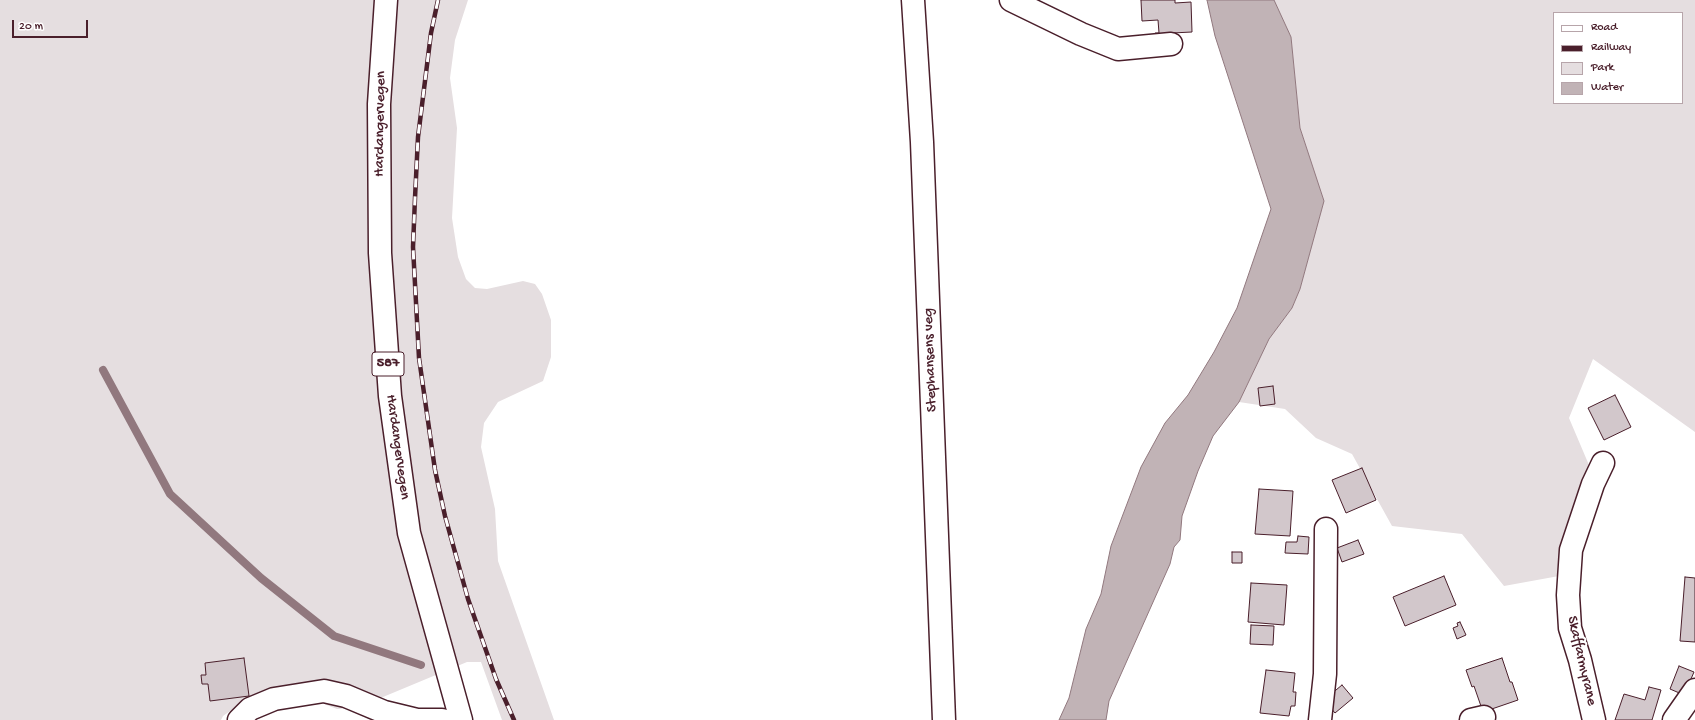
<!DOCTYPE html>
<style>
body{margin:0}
#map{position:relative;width:1695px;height:720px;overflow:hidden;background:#fff;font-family:"Gochi Hand",sans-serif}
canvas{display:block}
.legend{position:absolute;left:1553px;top:12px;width:130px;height:92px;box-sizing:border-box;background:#fff;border:1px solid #b7a5aa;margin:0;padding:5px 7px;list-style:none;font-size:12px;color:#4a1f2b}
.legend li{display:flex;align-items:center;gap:8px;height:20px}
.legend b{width:20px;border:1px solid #b7a5aa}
.scale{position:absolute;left:12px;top:20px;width:76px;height:18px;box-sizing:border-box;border:2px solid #4a1f2b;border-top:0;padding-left:5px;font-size:12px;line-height:14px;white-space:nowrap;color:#4a1f2b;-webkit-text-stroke:3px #fff;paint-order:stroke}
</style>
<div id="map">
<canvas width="1695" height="720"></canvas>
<ul class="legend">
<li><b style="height:5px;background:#fff"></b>Road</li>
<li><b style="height:5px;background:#4a1f2b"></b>Railway</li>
<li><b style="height:11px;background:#e5dee0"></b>Park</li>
<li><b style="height:11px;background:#c1b3b6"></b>Water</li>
</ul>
<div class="scale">20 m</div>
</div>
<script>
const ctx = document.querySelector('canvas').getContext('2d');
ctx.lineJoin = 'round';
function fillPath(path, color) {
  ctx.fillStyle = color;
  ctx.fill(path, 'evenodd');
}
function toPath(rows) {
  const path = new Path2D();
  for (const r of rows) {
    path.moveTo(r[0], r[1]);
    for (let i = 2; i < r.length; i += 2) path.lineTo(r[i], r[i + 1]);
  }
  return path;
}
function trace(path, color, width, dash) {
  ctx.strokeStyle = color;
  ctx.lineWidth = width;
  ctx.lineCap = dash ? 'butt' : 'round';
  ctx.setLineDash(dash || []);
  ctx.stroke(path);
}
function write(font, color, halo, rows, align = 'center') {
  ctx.font = font + ' "Gochi Hand",sans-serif';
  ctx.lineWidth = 4;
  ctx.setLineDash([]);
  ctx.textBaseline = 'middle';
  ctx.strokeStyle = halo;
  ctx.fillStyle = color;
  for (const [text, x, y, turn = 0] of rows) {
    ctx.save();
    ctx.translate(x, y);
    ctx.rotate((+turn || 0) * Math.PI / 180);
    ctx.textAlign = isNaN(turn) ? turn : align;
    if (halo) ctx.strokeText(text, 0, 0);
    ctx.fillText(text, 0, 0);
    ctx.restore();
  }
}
fillPath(toPath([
 [0,0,468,0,455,40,450,78,457,128,452,218,458,257,466,279,475,288,487,289,523,281,535,284,542,294,551,320,551,357,543,381,498,402,484,423,481,447,495,509,498,561,554,720,502,720,481,662,467,662,383,697,349,708,337,709,319,702,267,697,233,709,223,716,221,720,0,720],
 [1274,0,1695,0,1695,432,1593,359,1569,418,1600,491,1570,574,1504,586,1462,534,1392,526,1352,454,1316,438,1285,409,1239,402,1269,339,1292,308,1300,289,1324,201,1300,128,1291,37],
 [1554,13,1682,13,1682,103,1554,103]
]), '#e5dee0');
const water = toPath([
 [1207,0,1274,0,1291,37,1300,128,1324,201,1300,289,1292,308,1269,339,1239,402,1213,436,1198,471,1182,516,1180,540,1174,547,1170,564,1109,701,1106,720,1059,720,1069,698,1086,629,1101,594,1111,546,1141,467,1165,423,1188,395,1214,352,1237,308,1271,209,1215,36,1207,0]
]);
fillPath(water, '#c1b3b6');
trace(water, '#91787e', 1);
trace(toPath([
 [103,370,170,494,261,578,334,636,421,665]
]), '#91787e', 8);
const building = toPath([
 [1141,0,1175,0,1175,3,1191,2,1192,32,1172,33,1172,37,1156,38,1155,33,1159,33,1158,20,1142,21,1141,0],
 [1273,386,1275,404,1260,406,1258,388,1273,386],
 [1615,395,1631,427,1604,440,1588,408,1615,395],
 [1362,468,1376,500,1346,513,1332,480,1362,468],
 [1259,489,1293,491,1290,536,1255,534,1259,489],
 [1298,536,1309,537,1308,554,1285,553,1286,542,1297,542,1298,536],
 [1358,540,1364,554,1342,562,1337,548,1358,540],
 [1232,552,1242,552,1242,563,1232,563,1232,552],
 [1444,576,1456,605,1405,626,1393,597,1444,576],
 [1685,577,1695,578,1695,642,1680,641,1685,577],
 [1251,583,1287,585,1284,625,1248,622,1251,583],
 [1460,622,1466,635,1457,639,1453,628,1458,626,1457,623,1460,622],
 [1251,625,1274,626,1273,645,1250,644,1251,625],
 [244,658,249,696,210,701,208,684,202,684,201,675,206,675,205,663,244,658],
 [1502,658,1510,682,1512,682,1518,700,1483,712,1474,686,1472,687,1466,670,1502,658],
 [1679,666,1694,672,1684,695,1670,689,1679,666],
 [1266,670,1295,673,1293,692,1296,692,1295,706,1291,706,1289,716,1260,713,1266,670],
 [1342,685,1353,698,1335,713,1324,700,1342,685],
 [1649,687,1661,690,1652,720,1615,720,1624,694,1645,700,1649,687]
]);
fillPath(building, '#d2c7cb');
trace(building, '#4a1f2b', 1);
const minor = toPath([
 [913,0,922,142,944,720],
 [1011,0,1081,34,1118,49,1171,44],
 [239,720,250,709,274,699,324,691,346,696,384,712,417,720,442,720],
 [1320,720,1325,674,1326,529],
 [1471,720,1484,717],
 [1594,720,1580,660,1570,628,1568,595,1571,550,1593,484,1603,463],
 [1674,720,1695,690]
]);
const major = toPath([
 [386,0,379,104,380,253,390,396,409,533,461,720]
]);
trace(minor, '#4a1f2b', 25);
trace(major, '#4a1f2b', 25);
trace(minor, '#fff', 22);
trace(major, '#fff', 22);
const rail = toPath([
 [438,0,431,33,418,137,415,198,413,247,419,358,435,470,445,516,468,599,496,679,514,720]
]);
trace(rail, '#4a1f2b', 4.5);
trace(rail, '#fff', 3, [9]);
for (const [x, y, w] of [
 [388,364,32]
]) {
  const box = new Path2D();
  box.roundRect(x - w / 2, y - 12, w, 24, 3);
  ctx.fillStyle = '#fff';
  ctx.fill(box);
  trace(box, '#4a1f2b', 1);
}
write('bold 14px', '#4a1f2b', null, [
 ["587",388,364]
]);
write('15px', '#4a1f2b', '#fff', [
 ["Hardangervegen",381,124,-89],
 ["Stephansens veg",931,360,-92],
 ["Hardangervegen",397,447,82],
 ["Skaffarmyrane",1581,661,77]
]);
</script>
